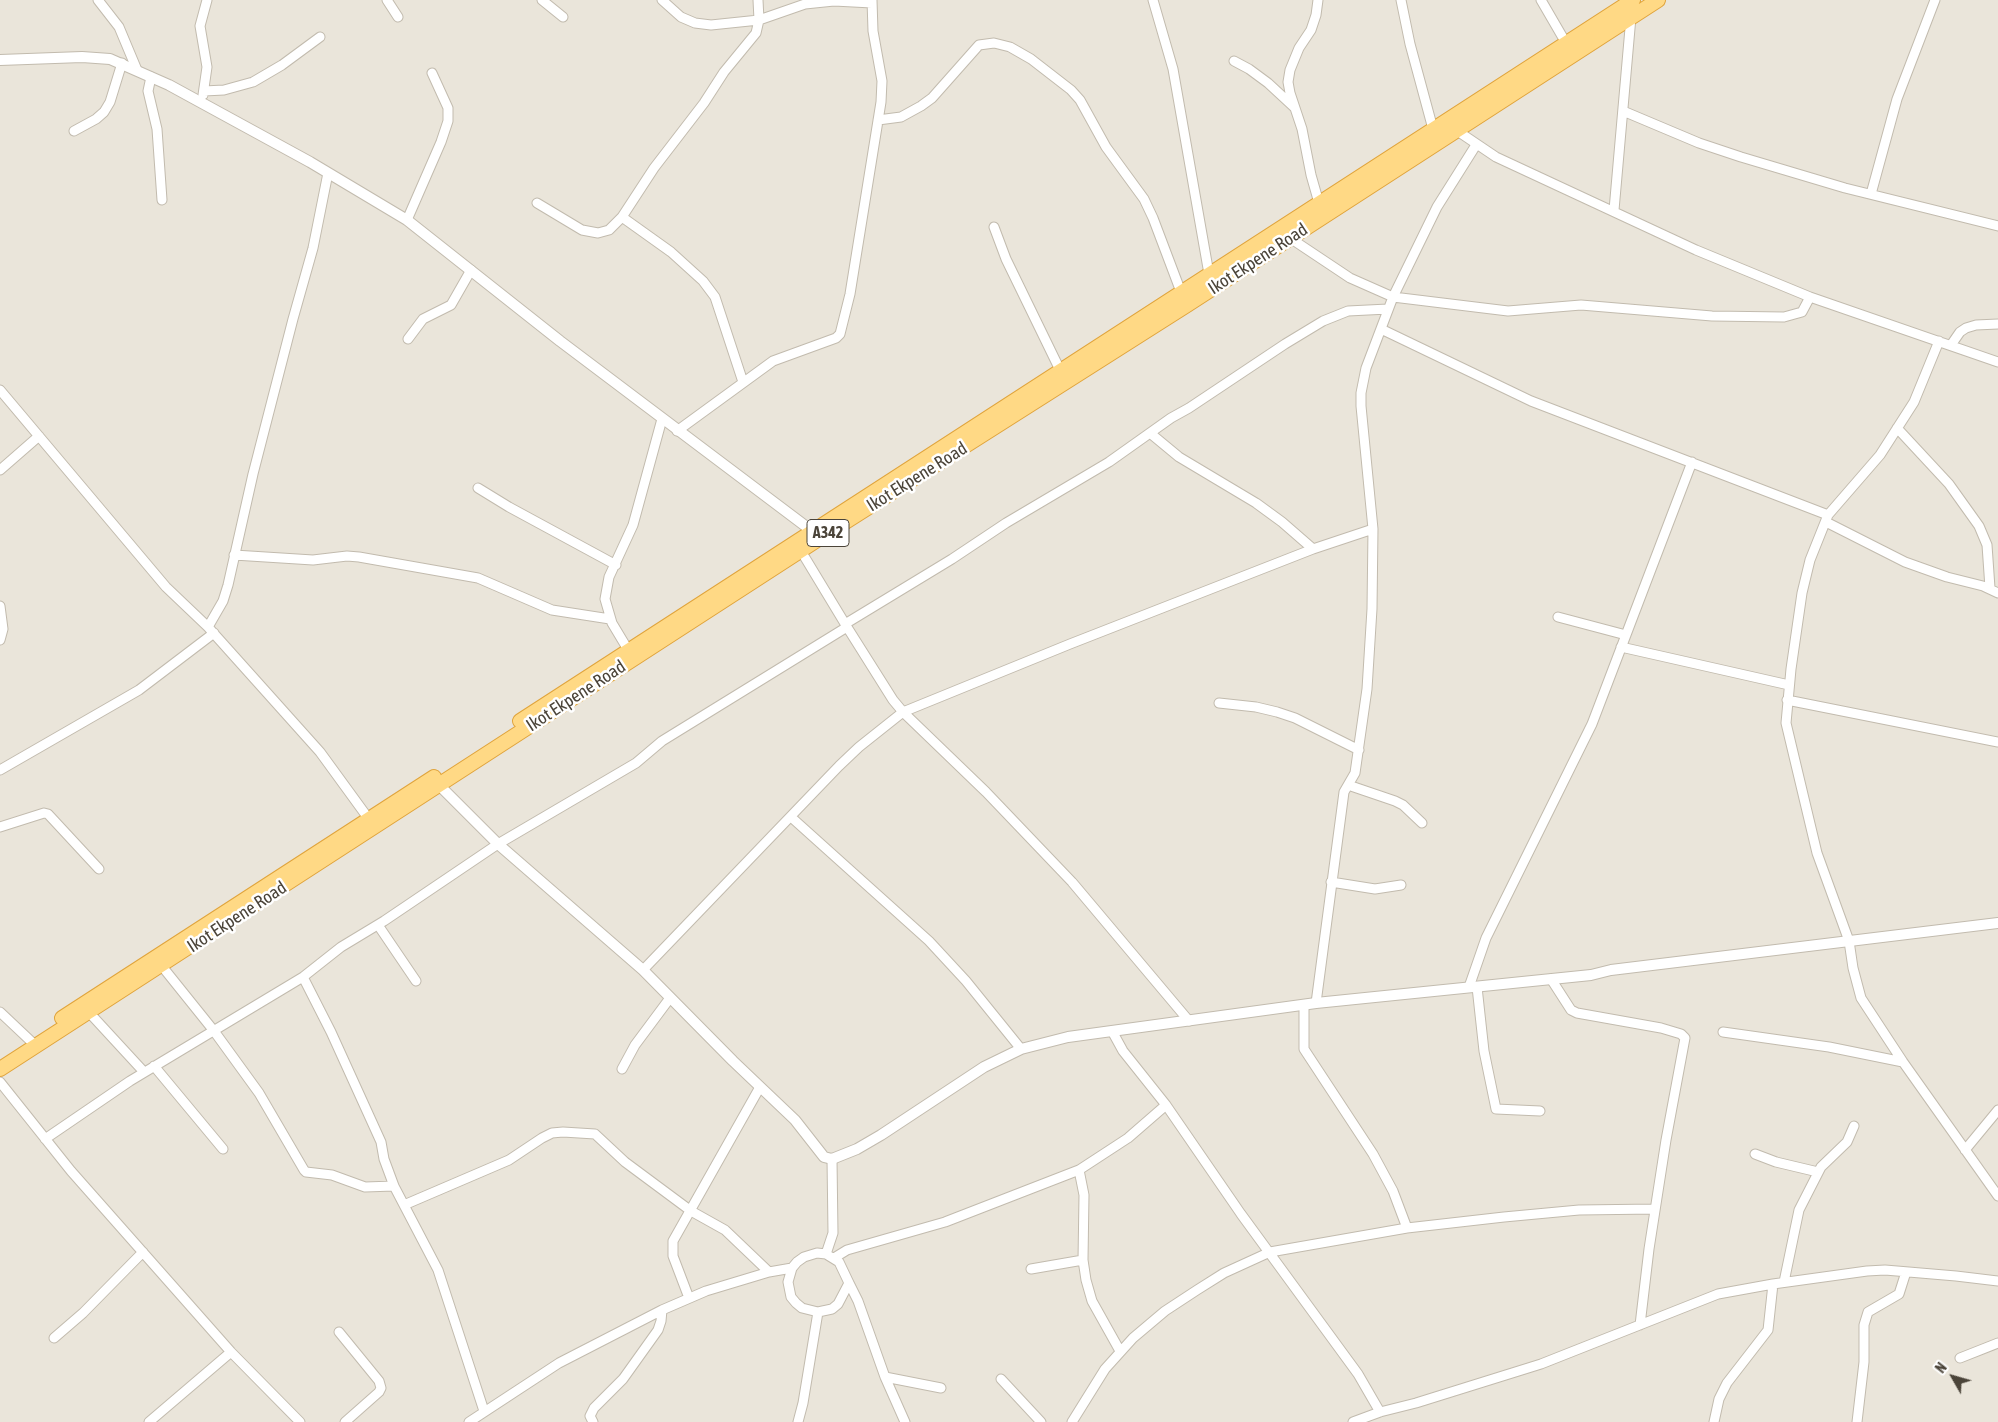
<!DOCTYPE html>
<style>
body{margin:0}
#map{position:relative;width:1998px;height:1422px;overflow:hidden;background:#f6f3ec;font-family:"Asap Condensed",sans-serif}
canvas{display:block}
.north{position:absolute;left:1928px;top:1352px;width:50px;height:50px;-webkit-text-stroke:4px #fff;paint-order:stroke;rotate:308deg;font-size:14px;font-weight:700;line-height:20px;text-align:center;color:#4b4439}
.north::after{content:'';display:block;margin:auto;width:18px;height:22px;background:#4b4439;clip-path:polygon(50% 0,100% 100%,50% 72%,0 100%)}
</style>
<div id="map">
<canvas width="1998" height="1422"></canvas>
<div class="north">N</div>
</div>
<script>
const ctx = document.querySelector('canvas').getContext('2d');
ctx.lineJoin = 'round';
function fillPath(path, color) {
  ctx.fillStyle = color;
  ctx.fill(path, 'evenodd');
}
function toPath(rows) {
  const path = new Path2D();
  for (const r of rows) {
    path.moveTo(r[0], r[1]);
    for (let i = 2; i < r.length; i += 2) path.lineTo(r[i], r[i + 1]);
  }
  return path;
}
function trace(path, color, width, dash) {
  ctx.strokeStyle = color;
  ctx.lineWidth = width;
  ctx.lineCap = dash ? 'butt' : 'round';
  ctx.setLineDash(dash || []);
  ctx.stroke(path);
}
function write(font, color, halo, rows, align = 'center') {
  ctx.font = font + ' "Asap Condensed",sans-serif';
  ctx.lineWidth = 5;
  ctx.setLineDash([]);
  ctx.textBaseline = 'middle';
  ctx.strokeStyle = halo;
  ctx.fillStyle = color;
  for (const [text, x, y, turn = 0] of rows) {
    ctx.save();
    ctx.translate(x, y);
    ctx.rotate((+turn || 0) * Math.PI / 180);
    ctx.textAlign = isNaN(turn) ? turn : align;
    if (halo) ctx.strokeText(text, 0, 0);
    ctx.fillText(text, 0, 0);
    ctx.restore();
  }
}
fillPath(toPath([
 [0,0,1998,0,1998,1422,0,1422]
]), '#eae5da');
const minor = toPath([
 [98,0,119,27,137,70],
 [387,0,398,17],
 [542,0,563,17],
 [662,0,681,17,695,23,711,25,759,20,805,4,834,1,872,3],
 [1153,0,1173,69,1209,274],
 [1318,0,1316,15,1311,30,1299,48,1290,70,1288,82,1290,93,1302,129,1311,175,1319,203],
 [1401,0,1410,44,1433,129],
 [1541,0,1566,43],
 [1234,61,1249,69,1268,83,1295,108],
 [151,77,148,91,157,129,162,200],
 [204,91,224,90,253,82,282,65,320,37],
 [203,95,207,67,200,26,207,0],
 [1623,111,1699,143,1741,157,1845,188,1998,226],
 [878,120,901,117,921,106,932,98,979,45,994,43,1010,47,1031,59,1071,90,1080,100,1106,147,1144,199,1153,218,1181,292],
 [1456,130,1496,157,1696,250,1810,297,1998,362],
 [74,131,96,119,104,112,110,102,122,63],
 [1871,194,1897,99,1935,0],
 [537,203,582,230,598,233,609,230,622,217,654,168,704,103,724,72,756,33,759,20,758,0],
 [1614,210,1631,17],
 [622,217,671,252,703,281,715,297,743,382],
 [407,220,441,142,448,121,448,108,432,73],
 [994,227,1006,259,1060,370],
 [1290,238,1350,278,1393,297,1508,311,1581,305,1712,316,1784,317,1802,312,1810,297],
 [1381,329,1531,401,1828,515],
 [408,339,423,319,451,305,471,270],
 [1939,341,1914,402,1880,455,1828,515,1810,560,1802,593,1791,669,1786,723,1817,853,1849,941,1853,968,1861,998,1903,1062,1998,1196],
 [1951,345,1960,332,1966,328,1976,325,1998,324],
 [0,390,166,587,208,627,320,752,371,822],
 [1897,428,1949,484,1979,526,1987,545,1990,588],
 [677,431,773,361,836,338,840,334,850,294,881,102,882,81,873,31,872,0],
 [1150,433,1179,457,1256,503,1282,522,1313,549],
 [0,470,39,436],
 [478,488,509,507,616,565],
 [1826,522,1905,562,1947,577,1983,586,1998,593],
 [801,551,847,627,893,700,903,712,986,792,1072,882,1189,1021],
 [234,555,313,560,347,556,359,557,478,578,552,610,610,619],
 [0,606,3,629,0,640],
 [1558,617,1626,635],
 [845,624,952,559,1006,523,1109,462,1171,418,1189,408,1285,344,1323,321,1348,311,1388,309],
 [208,627,223,601,228,585,253,474,293,319,313,248,328,173],
 [1621,647,1789,685],
 [630,653,612,623,605,599,609,577,633,525,662,419],
 [1787,700,1998,742],
 [1219,703,1256,707,1277,712,1295,718,1359,750],
 [0,770,139,690,214,633],
 [1348,785,1395,801,1403,805,1422,823],
 [791,817,929,941,966,981,1021,1049],
 [0,827,44,813,48,814,99,869],
 [1331,882,1375,889,1401,885],
 [378,925,416,981],
 [161,965,214,1031,259,1093,304,1170,306,1172,332,1175,365,1187,394,1186],
 [643,970,839,766,859,747,903,712,1070,644,1313,549,1373,529],
 [303,977,331,1032,381,1142,384,1159,394,1186,438,1270,484,1411],
 [1551,979,1571,1010,1577,1013,1661,1028,1681,1034,1685,1038,1666,1140,1649,1249,1640,1325],
 [1469,987,1486,938,1592,724,1692,462],
 [1477,987,1484,1051,1496,1109,1540,1111],
 [1316,1003,1344,792,1355,773,1367,689,1372,609,1373,529,1361,406,1361,393,1366,368,1393,297,1437,207,1476,145],
 [1304,1005,1304,1049,1373,1154,1393,1191,1407,1228],
 [85,1008,144,1072],
 [0,1012,36,1046],
 [1112,1031,1123,1051,1166,1105,1241,1214,1358,1374,1380,1412],
 [1723,1032,1829,1047,1903,1062],
 [154,1066,223,1149],
 [622,1069,635,1045,670,998],
 [0,1082,71,1171,231,1352,300,1422],
 [45,1139,130,1081,303,977,341,947,384,921,498,844,636,763,662,741,847,627],
 [1965,1150,1998,1110],
 [1755,1154,1776,1162,1818,1172],
 [1079,1170,1084,1195,1083,1260,1086,1280,1092,1301,1120,1351],
 [404,1205,509,1160,542,1138,552,1133,563,1132,595,1134,625,1162,691,1211,725,1230,769,1272],
 [817,1253,826,1254,839,1262,849,1283,838,1304,832,1309,818,1312,802,1308,796,1303,791,1297,788,1282,792,1268,797,1262,804,1257,817,1253],
 [826,1254,833,1233,832,1159],
 [834,1258,847,1250,945,1222,1079,1170,1128,1138,1166,1105],
 [1031,1269,1083,1260],
 [1784,1282,1799,1210,1821,1167,1847,1142,1854,1126],
 [849,1283,858,1301,885,1377,905,1422],
 [689,1298,673,1256,673,1241,760,1087],
 [339,1332,379,1381,381,1388,379,1392,345,1422],
 [54,1338,83,1313,143,1252],
 [1960,1358,1998,1343],
 [885,1377,941,1388],
 [1001,1379,1041,1422],
 [149,1422,231,1352],
 [469,1422,559,1363,662,1310,706,1291,769,1272,792,1268],
 [593,1422,590,1416,594,1408,623,1379,658,1330,661,1321,662,1310],
 [798,1422,803,1403,818,1312],
 [1072,1422,1105,1369,1133,1338,1165,1311,1197,1290,1224,1273,1270,1252,1407,1228,1504,1217,1579,1210,1655,1209],
 [1353,1422,1380,1412,1416,1403,1541,1364,1718,1294,1773,1284,1867,1271,1885,1270,1956,1276,1998,1281],
 [1714,1422,1719,1399,1727,1383,1768,1330,1773,1284],
 [1857,1422,1864,1362,1864,1325,1868,1312,1899,1294,1906,1272]
]);
const tertiary = toPath([
 [0,60,82,57,110,59,169,85,310,162,407,220,560,341,812,531],
 [439,785,498,844,643,970,733,1061,795,1120,824,1157,832,1159,857,1149,881,1135,984,1067,1021,1049,1068,1037,1316,1003,1591,975,1611,970,1998,923]
]);
const trunk = toPath([
 [520,721,1633,0],
 [62,1018,434,777],
 [0,1069,820,538,1187,305,1658,0]
]);
trace(minor, '#c2bbae', 11);
trace(tertiary, '#c2bbae', 12);
trace(trunk, '#e0a43c', 16);
trace(minor, '#fff', 9);
trace(tertiary, '#fff', 10);
trace(trunk, '#ffd985', 14);
for (const [x, y, w] of [
 [828,533,42]
]) {
  const box = new Path2D();
  box.roundRect(x - w / 2, y - 13.5, w, 27, 4);
  ctx.fillStyle = '#fff';
  ctx.fill(box);
  trace(box, '#4b4439', 1);
}
write('bold 16px', '#4b4439', null, [
 ["A342",828,533]
]);
write('18px', '#4b4439', '#fff', [
 ["Ikot Ekpene Road",1258,259,-33],
 ["Ikot Ekpene Road",917,477,-32],
 ["Ikot Ekpene Road",576,696,-33],
 ["Ikot Ekpene Road",237,917,-33]
]);
</script>
